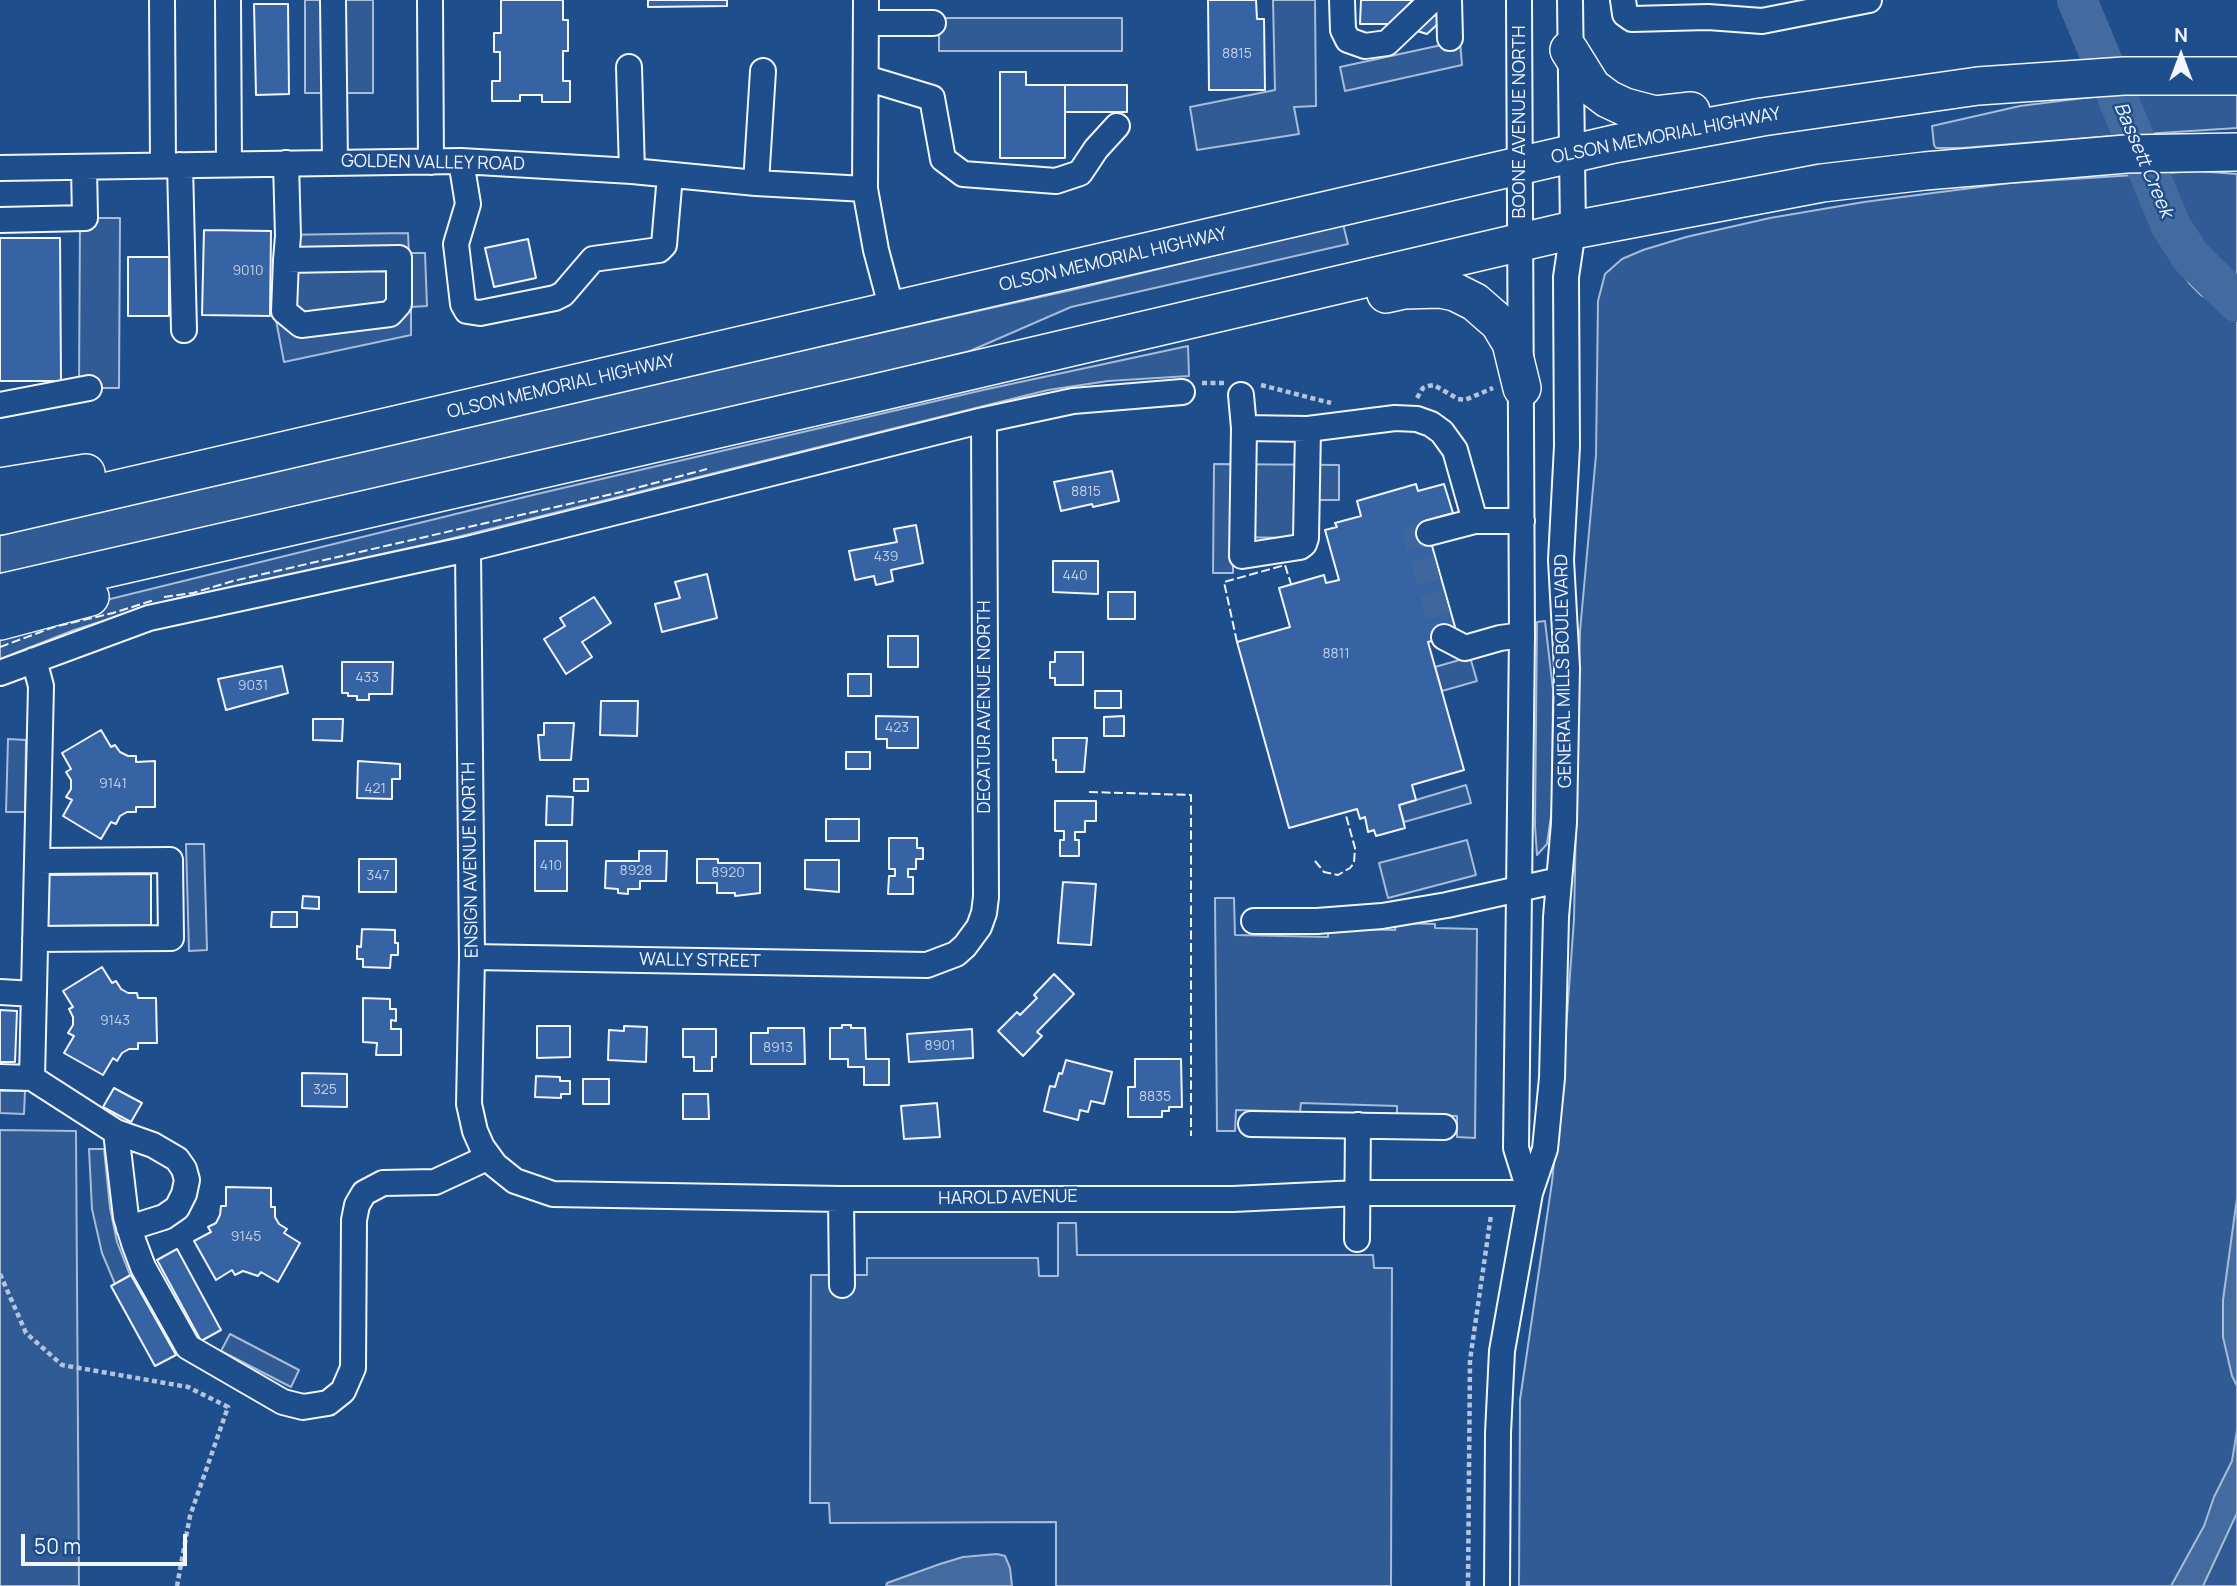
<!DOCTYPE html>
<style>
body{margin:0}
#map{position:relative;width:2237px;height:1586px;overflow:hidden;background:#1f4e8c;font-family:Manrope,sans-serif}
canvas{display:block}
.north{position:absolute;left:2146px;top:21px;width:70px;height:70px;-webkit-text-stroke:5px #1f4e8c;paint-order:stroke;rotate:0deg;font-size:19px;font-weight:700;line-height:28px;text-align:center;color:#f2f6ff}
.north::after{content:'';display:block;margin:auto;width:24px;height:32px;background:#f2f6ff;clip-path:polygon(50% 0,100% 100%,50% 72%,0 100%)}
.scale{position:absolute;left:21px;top:1534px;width:166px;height:32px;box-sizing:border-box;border:4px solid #f2f6ff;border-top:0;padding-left:9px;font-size:21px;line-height:24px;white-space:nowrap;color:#f2f6ff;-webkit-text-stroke:5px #1f4e8c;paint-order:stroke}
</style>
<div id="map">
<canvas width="2237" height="1586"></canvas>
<div class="north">N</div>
<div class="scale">50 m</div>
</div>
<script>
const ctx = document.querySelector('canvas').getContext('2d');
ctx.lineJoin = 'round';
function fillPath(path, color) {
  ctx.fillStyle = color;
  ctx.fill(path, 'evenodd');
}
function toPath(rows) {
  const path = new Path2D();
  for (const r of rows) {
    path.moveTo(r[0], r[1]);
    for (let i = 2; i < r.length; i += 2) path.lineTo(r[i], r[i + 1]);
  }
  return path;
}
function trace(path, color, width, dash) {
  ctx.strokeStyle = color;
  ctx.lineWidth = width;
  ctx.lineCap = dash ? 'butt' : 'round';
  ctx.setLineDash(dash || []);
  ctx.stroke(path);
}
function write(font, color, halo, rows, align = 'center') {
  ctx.font = font + ' Manrope,sans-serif';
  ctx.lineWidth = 5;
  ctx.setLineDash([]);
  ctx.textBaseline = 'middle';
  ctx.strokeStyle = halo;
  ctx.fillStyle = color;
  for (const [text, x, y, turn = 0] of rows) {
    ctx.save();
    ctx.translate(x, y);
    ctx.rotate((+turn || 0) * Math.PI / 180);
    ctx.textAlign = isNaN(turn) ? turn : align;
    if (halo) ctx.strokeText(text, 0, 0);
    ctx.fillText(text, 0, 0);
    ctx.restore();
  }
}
const built = toPath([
 [305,0,373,0,373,93,305,93,305,0],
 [1273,0,1315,0,1316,106,1294,107,1299,134,1197,150,1190,107,1275,90,1273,0],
 [939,18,1122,18,1122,51,939,51,939,18],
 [1460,41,1462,65,1345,91,1340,67,1460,41],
 [2237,92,2237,128,2144,134,2128,95,2237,92],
 [2108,95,2125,135,1962,148,1936,148,1934,145,1932,126,2020,106,2108,95],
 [2197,171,2237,174,2237,1586,1519,1586,1520,1400,1552,1182,1562,1085,1574,919,1580,631,1596,455,1598,301,1605,274,1622,259,1643,250,1686,237,1770,218,1864,202,2010,183,2197,171],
 [80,218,120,218,119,388,79,388,80,218],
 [1343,224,1348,244,1071,307,970,351,759,403,0,575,0,534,566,403,1076,289,1343,224],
 [408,233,409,253,425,253,427,306,411,307,411,335,284,362,276,320,277,235,408,233],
 [1188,346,1189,376,1108,381,1048,390,441,541,171,600,74,630,0,659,0,629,98,602,537,494,983,390,1188,346],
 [1214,464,1339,465,1339,500,1294,500,1294,538,1233,537,1233,573,1213,573,1214,464],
 [1545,621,1553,690,1552,809,1547,844,1537,855,1535,826,1537,622,1545,621],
 [1470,657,1477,681,1442,691,1435,667,1470,657],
 [8,739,26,740,25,812,6,812,8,739],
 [1466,785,1471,803,1404,822,1399,805,1466,785],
 [1467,840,1476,875,1388,898,1379,863,1467,840],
 [186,844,204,844,207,950,189,951,186,844],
 [1215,898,1234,898,1235,935,1328,937,1328,928,1395,930,1396,923,1435,924,1435,928,1477,929,1475,1138,1457,1137,1457,1116,1397,1114,1397,1106,1301,1103,1300,1112,1236,1110,1235,1131,1217,1131,1215,898],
 [0,1091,25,1091,24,1114,0,1113,0,1091],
 [0,1130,76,1131,79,1586,0,1586,0,1130],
 [89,1149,104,1149,110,1208,117,1242,130,1275,115,1284,102,1253,92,1209,89,1149],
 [1058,1223,1076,1223,1077,1255,1373,1255,1374,1268,1392,1268,1391,1586,1056,1586,1056,1522,830,1523,829,1503,810,1503,811,1275,867,1275,867,1258,1038,1258,1039,1276,1058,1276,1058,1223],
 [230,1334,299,1370,291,1387,221,1351,230,1334]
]);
fillPath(built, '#305b95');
trace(built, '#a8bbd7', 2);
const water = toPath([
 [2108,95,2128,95,2144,134,2125,135,2108,95],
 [2162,174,2170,181,2179,211,2213,256,2237,278,2237,319,2215,302,2201,295,2189,283,2167,245,2159,237,2138,182,2142,175,2162,174],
 [2237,1198,2237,1386,2232,1376,2223,1337,2223,1300,2237,1198],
 [2237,1430,2237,1513,2203,1586,2171,1586,2204,1526,2214,1497,2232,1461,2237,1430],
 [997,1554,1005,1556,1010,1568,1012,1586,886,1586,887,1583,940,1564,963,1557,997,1554]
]);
fillPath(water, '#446ba0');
trace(water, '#a8bbd7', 2);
trace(toPath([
 [2077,0,2171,226,2191,257,2237,302]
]), '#446ba0', 40);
const building = toPath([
 [501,0,563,0,563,20,568,20,568,51,563,51,563,81,570,81,570,102,542,102,542,95,520,95,520,101,492,101,492,81,500,81,500,52,494,52,494,33,501,33,501,0],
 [648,0,727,0,727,6,648,7,648,0],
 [1208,0,1256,0,1257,19,1264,19,1265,90,1209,90,1208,0],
 [1361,0,1413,0,1390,24,1360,24,1361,0],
 [1413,0,1422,0,1441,21,1427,34,1391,23,1413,0],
 [254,4,288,4,289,94,256,95,254,4],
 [1000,72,1026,72,1026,85,1065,85,1065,158,1000,158,1000,72],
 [1065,85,1127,85,1127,112,1065,112,1065,85],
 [204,230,271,231,270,316,202,315,204,230],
 [0,238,60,238,61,381,0,381,0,238],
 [528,239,536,278,494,287,485,248,528,239],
 [128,257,169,257,169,316,128,316,128,257],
 [1112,471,1119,501,1093,507,1092,504,1061,511,1054,482,1112,471],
 [1416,484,1418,491,1444,484,1453,513,1425,521,1457,634,1428,642,1464,770,1412,785,1416,800,1399,805,1405,828,1376,836,1374,830,1368,832,1365,817,1360,819,1357,809,1289,828,1237,642,1290,627,1279,588,1324,575,1326,583,1339,580,1325,530,1337,527,1335,523,1361,516,1357,501,1416,484],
 [916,525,923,563,891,570,893,581,876,585,874,576,855,580,849,551,897,542,894,529,916,525],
 [1053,561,1098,561,1098,594,1053,592,1053,561],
 [707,574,717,618,662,632,655,604,680,598,675,582,707,574],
 [1108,592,1135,592,1135,619,1108,619,1108,592],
 [594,597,611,623,582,642,592,657,566,674,544,639,565,626,560,618,594,597],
 [888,636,918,636,918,667,888,667,888,636],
 [1055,652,1083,652,1083,685,1055,685,1055,678,1050,678,1050,662,1055,662,1055,652],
 [342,662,393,662,392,694,369,694,369,700,357,700,357,696,348,696,348,693,342,693,342,662],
 [282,666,288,693,226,710,218,679,282,666],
 [848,674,871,674,871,696,848,696,848,674],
 [1095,691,1121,691,1121,708,1095,708,1095,691],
 [601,701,638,701,637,736,600,735,601,701],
 [876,716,918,717,918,748,887,748,887,739,876,739,876,716],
 [1124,716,1124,736,1104,736,1104,717,1124,716],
 [313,719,343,719,342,741,313,740,313,719],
 [544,723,574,723,571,760,540,760,538,735,544,735,544,723],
 [101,730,111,747,115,745,120,752,128,756,136,756,136,762,155,761,155,807,136,807,136,812,127,812,120,816,116,824,111,822,101,839,63,816,72,800,66,797,71,789,71,780,66,772,71,769,62,753,101,730],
 [1053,738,1087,738,1084,772,1056,772,1056,760,1053,760,1053,738],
 [846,752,870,752,870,769,846,769,846,752],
 [358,761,400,764,400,779,392,779,392,799,357,798,358,761],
 [574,779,588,779,588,791,574,791,574,779],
 [547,796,573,797,572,825,546,825,547,796],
 [1055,801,1096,801,1096,821,1085,821,1085,832,1075,832,1075,840,1079,840,1079,856,1060,856,1060,840,1064,840,1064,831,1055,831,1055,801],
 [826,819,859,819,859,841,826,841,826,819],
 [889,838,917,838,917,848,923,848,923,859,916,859,916,869,908,869,908,877,913,877,913,894,888,894,889,876,895,876,895,869,889,869,889,838],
 [535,841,567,841,567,891,535,891,535,841],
 [639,851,667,851,666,881,640,881,640,889,628,889,628,894,618,893,618,889,605,888,606,861,639,861,639,851],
 [359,859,396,859,396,892,359,892,359,859],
 [697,859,718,859,718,863,760,863,760,893,735,896,735,893,717,893,717,883,697,883,697,859],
 [805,860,839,860,839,892,805,889,805,860],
 [151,874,151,925,48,926,48,875,151,874],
 [1063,882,1096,884,1091,945,1058,943,1063,882],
 [303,896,319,897,319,909,302,908,303,896],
 [272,912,297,912,297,927,271,927,272,912],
 [362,929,395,930,395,943,398,943,398,955,391,955,390,968,363,967,363,959,357,959,357,946,361,947,362,929],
 [102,967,112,983,116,981,121,989,128,993,137,993,138,998,156,998,157,1043,138,1043,138,1049,129,1049,122,1053,117,1061,113,1058,103,1075,64,1053,74,1036,68,1033,73,1025,73,1017,69,1009,73,1007,63,991,102,967],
 [1054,974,1074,994,1037,1032,1042,1036,1023,1056,998,1031,1017,1012,1020,1015,1037,998,1034,995,1054,974],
 [363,998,390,999,390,1009,396,1009,396,1021,391,1020,391,1029,401,1029,401,1055,376,1055,377,1043,363,1042,363,998],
 [0,1010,17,1011,15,1062,0,1062,0,1010],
 [842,1025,851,1025,851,1028,865,1028,866,1059,889,1059,889,1085,864,1085,864,1067,848,1067,848,1059,830,1059,830,1028,842,1028,842,1025],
 [537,1026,570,1026,570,1057,537,1058,537,1026],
 [624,1026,647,1027,646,1062,608,1060,609,1030,624,1031,624,1026],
 [768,1028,804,1028,805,1064,751,1064,751,1033,768,1033,768,1028],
 [683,1029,716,1029,716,1057,712,1057,712,1071,694,1071,694,1057,683,1057,683,1029],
 [972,1029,973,1058,909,1062,907,1034,972,1029],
 [1135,1059,1181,1059,1182,1107,1169,1107,1169,1111,1162,1111,1162,1117,1128,1117,1128,1087,1135,1087,1135,1059],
 [1066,1060,1112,1072,1104,1104,1091,1101,1088,1112,1080,1110,1078,1120,1044,1111,1050,1086,1055,1087,1059,1073,1062,1074,1066,1060],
 [302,1073,347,1074,347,1107,302,1106,302,1073],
 [536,1076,560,1077,560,1081,570,1081,570,1094,561,1094,561,1098,535,1097,536,1076],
 [583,1079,609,1079,609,1104,583,1104,583,1079],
 [114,1088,142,1103,131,1122,103,1107,114,1088],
 [683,1094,708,1094,709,1119,683,1119,683,1094],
 [937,1103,940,1137,904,1139,901,1106,937,1103],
 [226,1187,271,1188,271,1207,275,1207,275,1217,279,1224,287,1229,284,1233,300,1243,278,1282,261,1272,258,1276,243,1271,235,1275,232,1270,216,1280,194,1241,211,1232,208,1227,216,1223,220,1215,221,1206,226,1206,226,1187],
 [177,1249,221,1330,201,1341,157,1260,177,1249],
 [131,1275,176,1355,155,1366,111,1286,131,1275]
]);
fillPath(building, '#3563a3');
trace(building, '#f2f6ff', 2);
trace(toPath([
 [1429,533,1416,537,1444,637]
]), '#3f679d', 24, [24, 12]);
const minor = toPath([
 [162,0,163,165],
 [228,0,229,164],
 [333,0,335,162],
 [430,0,431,162],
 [866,0,865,189,876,250,892,310],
 [1342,0,1343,30,1348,40,1365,46,1387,43,1432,0],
 [1449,0,1450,38],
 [1519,0,1522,635,1516,1148,1530,1193],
 [1623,0,1625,14,1632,19,1708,17,1762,21,1869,0],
 [866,23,933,23],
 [629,67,632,171],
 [866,78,932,98,943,159,963,174,1056,181,1080,173,1096,149,1117,126],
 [461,161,468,204,456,244,463,304,467,311,480,313,555,298,563,294,593,259,659,250,664,245,670,175],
 [180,165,184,330],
 [0,168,461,161,632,171,756,183,865,189],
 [756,183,763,71],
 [0,220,85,218,84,167],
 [286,260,284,311,301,325,390,314,399,304,399,258,286,260,288,236,286,163],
 [1241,395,1244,428],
 [0,405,89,388],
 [1308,429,1306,538,1304,544,1300,547,1242,556,1244,428,1308,429,1395,418,1417,419,1431,424,1442,432,1455,450,1475,521],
 [1429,533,1475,521,1522,521],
 [468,549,472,957,469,1104,475,1131,482,1147,495,1165,515,1181,553,1194,841,1199,1233,1199,1358,1193,1530,1193],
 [1444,637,1465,648,1500,638,1522,635],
 [34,660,41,686,32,1078,116,1132,126,1217,134,1243,143,1267,188,1347,283,1402,303,1407,328,1403,343,1391,353,1368,354,1220,357,1205,364,1193,383,1183,435,1182,489,1157],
 [0,673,149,618,468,549,984,420,1073,401,1182,392],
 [1254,921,1317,921,1382,916,1447,905,1559,880],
 [35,939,171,938,170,860,37,861],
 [472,957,927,965,956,954,965,946,979,927,984,913,986,897,984,420],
 [0,992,34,994],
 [0,1077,32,1078],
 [1251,1124,1444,1127],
 [116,1132,153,1145,177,1159,184,1169,187,1180,184,1194,177,1208,164,1217,129,1228],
 [841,1199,842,1285],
 [1357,1239,1358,1125],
 [1497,1586,1498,1433,1502,1351,1530,1193,1545,1149,1552,1078,1556,917,1564,823,1567,668,1561,560,1567,446,1566,277,1573,230,1570,0]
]);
const highway = toPath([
 [1569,50,1592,87,1608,99,1625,107,1655,115,1691,111],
 [1386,294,1404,290,1440,289,1455,292,1475,302,1499,323,1511,343,1522,388],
 [0,487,86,473],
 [0,516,1614,144,1762,117,1978,86,2124,76,2237,76],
 [0,593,871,394,1573,230,1822,183,1925,171,2126,154,2237,152],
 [0,621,90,597]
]);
trace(minor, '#f2f6ff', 28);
trace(highway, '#f2f6ff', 40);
trace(toPath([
 [1202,383,1225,383],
 [1261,385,1331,403],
 [1417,398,1423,388,1428,386,1434,385,1458,399,1465,400,1493,388],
 [0,1274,26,1333,62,1365,188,1387,228,1407,190,1516,177,1586],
 [1468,1586,1470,1360,1491,1215]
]), '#b3c4dc', 4.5, [5, 3.5]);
trace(minor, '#1f4e8c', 24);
trace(highway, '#1f4e8c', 37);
trace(toPath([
 [164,597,193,593,233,581,621,492,707,469],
 [1237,642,1224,582,1285,565,1291,584],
 [0,647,54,627,113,613,154,600],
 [1089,792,1191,795,1191,1136],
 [1315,861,1324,872,1338,875,1350,868,1354,863,1355,848,1345,812]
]), '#f2f6ff', 2, [9, 3.5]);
write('14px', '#c3d1e8', null, [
 ["8815",1237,54],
 ["9010",248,271],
 ["8815",1086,492],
 ["439",886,557],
 ["440",1075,576],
 ["8811",1336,654],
 ["433",367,678],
 ["9031",253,686],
 ["423",897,728],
 ["9141",113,784],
 ["421",375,789],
 ["410",551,866],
 ["8928",636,871],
 ["8920",728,873],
 ["347",378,876],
 ["9143",115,1021],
 ["8901",940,1046],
 ["8913",778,1048],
 ["325",325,1090],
 ["8835",1155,1097],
 ["9145",246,1237]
]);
write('18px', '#f2f6ff', '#1f4e8c', [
 ["BOONE AVENUE NORTH",1520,122,-90],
 ["OLSON MEMORIAL HIGHWAY",1666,136,-11],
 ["GOLDEN VALLEY ROAD",433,163,1],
 ["OLSON MEMORIAL HIGHWAY",1113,260,-13],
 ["OLSON MEMORIAL HIGHWAY",561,387,-13],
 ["GENERAL MILLS BOULEVARD",1564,671,-91],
 ["DECATUR AVENUE NORTH",985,707,-90],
 ["ENSIGN AVENUE NORTH",471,860,-91],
 ["WALLY STREET",700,961,1],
 ["HAROLD AVENUE",1008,1198,-1]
]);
write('italic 19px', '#f2f6ff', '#1f4e8c', [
 ["Bassett Creek",2143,160,67]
]);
</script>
